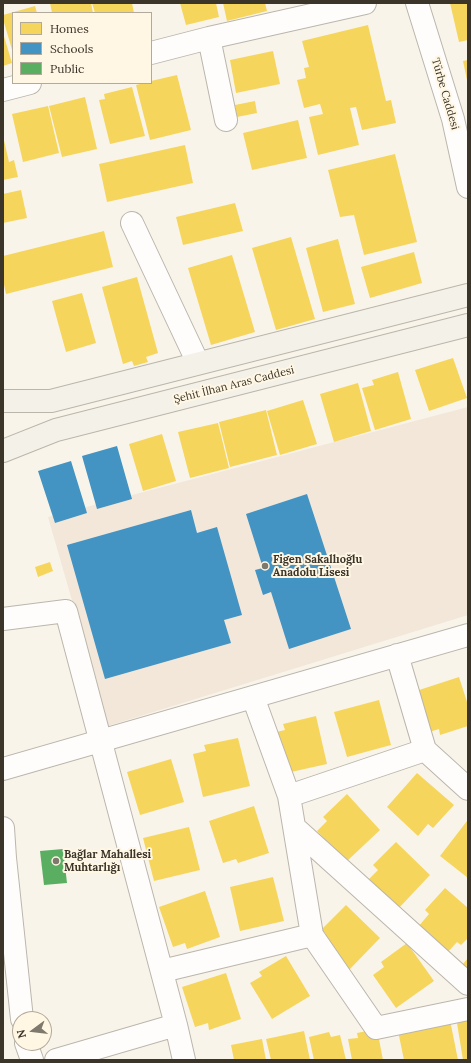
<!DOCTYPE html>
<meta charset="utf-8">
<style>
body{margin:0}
#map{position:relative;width:471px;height:1063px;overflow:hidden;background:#f9f4ea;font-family:Lora,serif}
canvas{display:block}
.frame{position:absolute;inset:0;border:4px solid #3b3529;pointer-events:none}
.legend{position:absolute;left:12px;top:12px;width:140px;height:72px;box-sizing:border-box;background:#fff6e4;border:1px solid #b1a999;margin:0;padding:5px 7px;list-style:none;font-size:12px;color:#3b3529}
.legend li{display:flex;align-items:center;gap:8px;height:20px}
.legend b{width:20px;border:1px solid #b1a999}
.north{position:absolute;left:12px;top:1011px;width:40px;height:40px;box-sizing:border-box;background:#fff6e4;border:1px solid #b1a999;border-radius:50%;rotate:255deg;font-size:11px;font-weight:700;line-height:16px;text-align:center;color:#3b3529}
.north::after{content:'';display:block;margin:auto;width:14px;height:18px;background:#7e786d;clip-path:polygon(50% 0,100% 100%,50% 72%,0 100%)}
</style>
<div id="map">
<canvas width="471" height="1063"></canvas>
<div class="frame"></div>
<ul class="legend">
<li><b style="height:11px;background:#f6d55c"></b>Homes</li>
<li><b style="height:11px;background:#4393c3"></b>Schools</li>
<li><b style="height:11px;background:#5aae61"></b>Public</li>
</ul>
<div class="north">N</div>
</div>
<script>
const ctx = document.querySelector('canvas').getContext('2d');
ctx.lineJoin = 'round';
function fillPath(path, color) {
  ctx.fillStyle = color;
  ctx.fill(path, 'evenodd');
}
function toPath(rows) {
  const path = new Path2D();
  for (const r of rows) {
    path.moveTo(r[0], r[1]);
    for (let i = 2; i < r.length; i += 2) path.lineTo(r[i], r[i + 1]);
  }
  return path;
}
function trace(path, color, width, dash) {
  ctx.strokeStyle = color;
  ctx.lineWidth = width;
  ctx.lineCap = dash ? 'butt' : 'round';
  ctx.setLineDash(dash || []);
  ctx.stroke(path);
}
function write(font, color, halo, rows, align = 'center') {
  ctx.font = font + ' Lora,serif';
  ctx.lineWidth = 4;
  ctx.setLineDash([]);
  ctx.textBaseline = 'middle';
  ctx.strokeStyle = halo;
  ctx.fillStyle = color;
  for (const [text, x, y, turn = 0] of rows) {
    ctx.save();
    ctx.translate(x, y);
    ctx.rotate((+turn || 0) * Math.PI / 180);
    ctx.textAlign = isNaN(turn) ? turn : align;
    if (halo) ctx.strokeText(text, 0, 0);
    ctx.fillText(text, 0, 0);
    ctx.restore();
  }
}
fillPath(toPath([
 [468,407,468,615,108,726,48,517]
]), '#f2e7d9');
fillPath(toPath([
 [50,3,91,3,93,13,52,13],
 [92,3,132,3,134,13,95,13],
 [180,3,216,3,219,17,186,25],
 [223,3,265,3,267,11,227,21],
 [450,3,468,3,468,40,459,42],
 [35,6,37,13,13,13,13,53,3,19,3,15],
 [368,25,386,101,391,100,396,123,362,130,356,107,350,108,359,145,318,155,309,117,323,114,320,104,304,108,297,80,306,78,304,68,309,67,302,41],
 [3,33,12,63,3,66],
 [273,51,280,84,236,93,230,60],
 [468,60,468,80,467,80,463,61],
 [177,75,191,130,150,140,136,85,144,83,151,83,151,81],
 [132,87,145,136,110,144,99,100,105,99,104,94],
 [85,97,97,149,62,157,49,106],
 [255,101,257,113,237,117,235,105],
 [48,106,59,153,23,162,12,114],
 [298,120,307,158,252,170,243,133],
 [3,136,9,162,14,160,18,177,3,180],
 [185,145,193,183,107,202,99,164],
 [395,154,417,242,364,255,354,215,340,217,328,170],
 [21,190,27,218,3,223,3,194],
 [235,203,243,231,183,245,176,217],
 [104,231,113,267,6,294,3,280,3,256],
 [291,237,315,319,276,330,252,248],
 [338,239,355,304,323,312,306,248],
 [414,252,422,283,370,298,361,267],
 [232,255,255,332,211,345,188,268],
 [137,277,158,353,146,357,148,362,134,366,132,361,123,364,102,287],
 [82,293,96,343,66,352,52,301],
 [453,358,467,398,429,411,415,370],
 [398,372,411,419,375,430,362,388,374,385,372,380],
 [358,383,371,431,334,442,320,394],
 [303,400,317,444,280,455,267,411],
 [266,410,277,455,230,467,219,422],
 [218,423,229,468,190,478,178,432],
 [162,434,176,481,143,491,129,444],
 [50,562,53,571,38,577,35,567],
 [459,677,468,705,468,726,440,735,439,729,426,733,413,692],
 [379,700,391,745,347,757,334,712],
 [316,716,327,764,282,774,272,733,285,730,283,724],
 [238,738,250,786,203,797,193,754,206,751,204,745],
 [171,759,184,802,140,815,127,772],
 [417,773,454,805,433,828,428,824,418,836,387,807],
 [347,794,380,830,346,862,317,831,327,821,323,817],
 [254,806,269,853,238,863,236,859,223,863,209,821],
 [467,821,468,822,468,878,440,856],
 [189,827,200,870,154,881,143,838],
 [396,842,430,875,398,909,368,880,378,870,373,865],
 [273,877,284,921,240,931,230,887],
 [445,888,468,908,468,938,461,945,457,942,447,953,418,927,429,914,425,910],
 [205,891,220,937,187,949,185,943,173,947,159,907],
 [346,905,380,938,349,970,319,941,326,934,321,930],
 [407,943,434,981,396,1008,373,975,384,967,381,962],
 [286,956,310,996,272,1019,250,983,262,976,259,972],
 [468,958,468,969,463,964],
 [226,973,241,1019,209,1030,208,1023,195,1027,182,987],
 [468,1015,468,1060,463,1060,456,1017],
 [450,1020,458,1060,404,1060,398,1031],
 [377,1029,383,1060,352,1060,348,1039,358,1038,357,1033],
 [304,1031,310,1060,271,1060,266,1039],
 [329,1032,331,1037,340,1035,346,1060,314,1060,309,1037],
 [262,1039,266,1060,234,1060,231,1045]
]), '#f6d55c');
fillPath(toPath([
 [117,446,132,499,97,509,82,456],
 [71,461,87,513,55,523,38,471],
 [307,494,351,629,289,649,271,592,263,595,255,570,263,568,246,514],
 [191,510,197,533,217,527,242,615,224,620,231,643,105,679,67,545]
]), '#4393c3');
fillPath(toPath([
 [63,849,67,883,44,885,40,851]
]), '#5aae61');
const street = toPath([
 [417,3,453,119,468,187],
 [209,38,226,120],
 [151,53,209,38,365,3],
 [3,90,30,83],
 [132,223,198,363],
 [3,619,66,611,176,1025,184,1060],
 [397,655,425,750,468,789],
 [253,697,289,796,425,750],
 [3,769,468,635],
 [289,796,312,935],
 [3,828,5,858,22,1019],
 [295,828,468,984],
 [162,971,312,935,376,1028,468,1009],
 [26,1043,32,1060],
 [56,1060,176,1025]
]);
const secondary = toPath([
 [3,401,51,401,468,295],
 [3,451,56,430,468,325]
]);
trace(street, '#bbb6ac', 24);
trace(secondary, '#bbb6ac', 24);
trace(street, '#fefdfc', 22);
trace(secondary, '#f4f1e9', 22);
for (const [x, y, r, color] of [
 [265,566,4,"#7e786d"],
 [56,861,4,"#7e786d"]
]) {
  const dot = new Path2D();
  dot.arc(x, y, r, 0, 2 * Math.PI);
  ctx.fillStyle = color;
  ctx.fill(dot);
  trace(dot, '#fff6e4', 1.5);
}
write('11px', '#3b3529', '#fff6e4', [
 ["Türbe Caddesi",445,94,74],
 ["Şehit İlhan Aras Caddesi",234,385,-14]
]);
write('bold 11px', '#3b3529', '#fff6e4', [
 ["Figen Sakallıoğlu",273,560],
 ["Anadolu Lisesi",273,573],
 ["Bağlar Mahallesi",64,855],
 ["Muhtarlığı",64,868]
], 'left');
</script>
